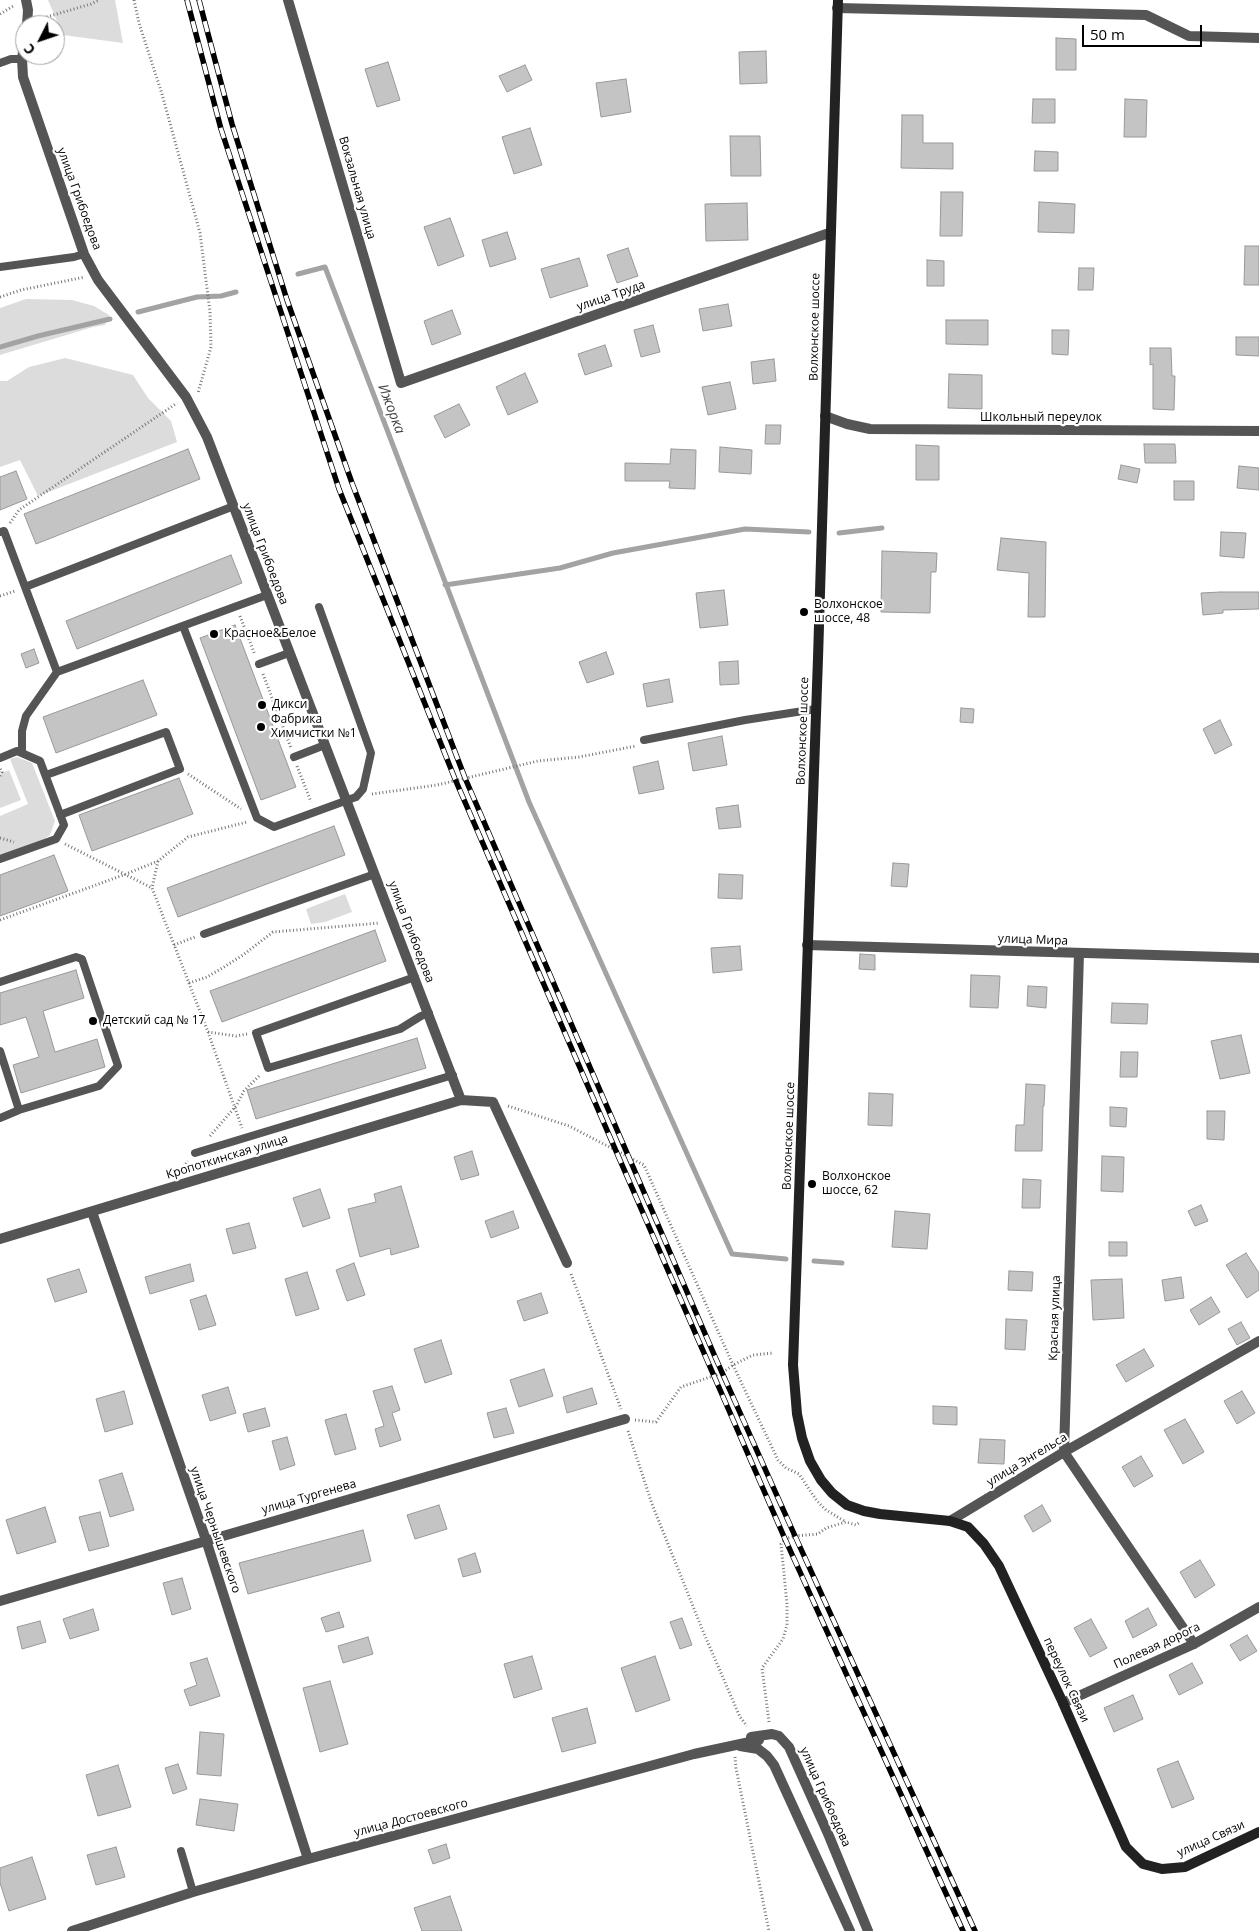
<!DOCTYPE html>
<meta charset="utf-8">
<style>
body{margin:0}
#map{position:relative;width:1259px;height:1931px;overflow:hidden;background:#fff;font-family:"Open Sans",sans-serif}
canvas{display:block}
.north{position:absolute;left:15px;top:15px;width:50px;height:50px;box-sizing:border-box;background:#fff;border:1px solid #999;border-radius:50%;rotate:229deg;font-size:14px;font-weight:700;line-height:20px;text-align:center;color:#000}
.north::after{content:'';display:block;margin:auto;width:18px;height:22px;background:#000;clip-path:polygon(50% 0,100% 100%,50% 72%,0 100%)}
.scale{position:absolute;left:1082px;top:25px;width:120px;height:22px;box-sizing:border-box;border:2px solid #000;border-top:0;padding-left:6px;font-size:15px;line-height:18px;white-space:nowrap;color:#000;-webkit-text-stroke:4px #fff;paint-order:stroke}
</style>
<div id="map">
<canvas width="1259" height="1931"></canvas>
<div class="north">С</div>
<div class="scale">50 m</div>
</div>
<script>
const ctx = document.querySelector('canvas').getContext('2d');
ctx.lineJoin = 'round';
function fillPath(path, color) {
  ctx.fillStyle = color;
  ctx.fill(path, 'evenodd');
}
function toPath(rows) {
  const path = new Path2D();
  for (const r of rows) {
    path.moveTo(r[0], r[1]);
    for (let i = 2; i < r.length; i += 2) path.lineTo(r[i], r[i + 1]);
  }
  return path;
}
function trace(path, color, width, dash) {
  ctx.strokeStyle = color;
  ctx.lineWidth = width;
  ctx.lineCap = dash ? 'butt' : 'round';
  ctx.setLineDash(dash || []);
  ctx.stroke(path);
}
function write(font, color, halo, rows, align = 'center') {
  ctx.font = font + ' "Open Sans",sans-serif';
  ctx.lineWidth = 4.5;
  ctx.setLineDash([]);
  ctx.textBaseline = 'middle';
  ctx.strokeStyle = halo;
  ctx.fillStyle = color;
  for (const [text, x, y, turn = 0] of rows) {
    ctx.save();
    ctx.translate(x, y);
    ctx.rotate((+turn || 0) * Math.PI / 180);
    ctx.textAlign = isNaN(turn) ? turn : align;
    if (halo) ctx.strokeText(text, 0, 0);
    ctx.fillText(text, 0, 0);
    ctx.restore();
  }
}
fillPath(toPath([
 [48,0,115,0,123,43,63,35],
 [26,299,72,300,94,306,109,315,105,325,93,327,0,355,0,308],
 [65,358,133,375,148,398,171,421,177,442,38,496,20,460,0,467,0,381,7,381,29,367],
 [17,757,32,763,55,821,50,835,44,839,0,856,0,816,28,804,10,759],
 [9,770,21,800,0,808,0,774],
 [345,894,352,912,325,922,311,924,306,909]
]), '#dcdcdc');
trace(toPath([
 [298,274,325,267,529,802,732,1254,786,1259],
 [138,312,197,297,221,296,236,292],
 [0,347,38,336,110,319],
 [839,533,882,528],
 [445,585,560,568,613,553,745,529,809,532],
 [814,1261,842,1263]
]), '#a3a3a3', 5);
const building = toPath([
 [1056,38,1076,39,1076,70,1056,70,1056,38],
 [766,51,767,83,740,84,739,52,766,51],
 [388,62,400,100,377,107,365,69,388,62],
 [525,65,532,80,507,92,499,76,525,65],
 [626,79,631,112,601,117,596,83,626,79],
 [1033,99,1055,99,1055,123,1032,123,1033,99],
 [1125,99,1147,100,1146,137,1124,137,1125,99],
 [902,115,923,115,923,143,953,143,953,169,901,168,902,115],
 [530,128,542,165,514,174,502,137,530,128],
 [730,136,760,136,761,176,731,176,730,136],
 [1035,151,1058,152,1058,171,1034,171,1035,151],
 [941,192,963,192,962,236,940,236,941,192],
 [1039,202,1075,204,1074,233,1038,232,1039,202],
 [747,203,748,240,706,241,705,204,747,203],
 [450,218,464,256,438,266,424,227,450,218],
 [507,232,516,259,490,267,482,240,507,232],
 [1245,246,1259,246,1259,285,1244,285,1245,246],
 [628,248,638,276,617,283,607,255,628,248],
 [579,258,588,286,550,298,541,269,579,258],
 [927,260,944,261,944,286,927,286,927,260],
 [1079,268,1094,268,1093,290,1078,290,1079,268],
 [728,304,732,326,703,331,699,309,728,304],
 [452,310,461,334,432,345,424,321,452,310],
 [946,320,988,320,988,345,946,344,946,320],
 [653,325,660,352,641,357,634,330,653,325],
 [1052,330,1069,330,1068,355,1052,354,1052,330],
 [1236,337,1259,337,1259,356,1236,355,1236,337],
 [605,345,612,366,585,375,578,354,605,345],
 [1150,348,1171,348,1172,376,1175,376,1174,410,1153,409,1153,364,1150,365,1150,348],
 [774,359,776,381,753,384,751,362,774,359],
 [525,373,538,402,508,415,496,387,525,373],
 [949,374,982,375,982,409,948,408,949,374],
 [730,382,736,409,708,415,702,387,730,382],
 [459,404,470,425,445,438,434,416,459,404],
 [766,425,781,425,780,444,765,444,766,425],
 [1144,444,1175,444,1176,463,1145,463,1144,444],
 [916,445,939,446,939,480,916,480,916,445],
 [720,447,752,450,751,474,719,472,720,447],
 [188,449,200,479,36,544,24,514,188,449],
 [671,449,696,450,695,489,669,488,670,481,625,481,625,463,670,464,671,449],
 [1121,465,1140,469,1137,483,1118,479,1121,465],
 [1239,466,1259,468,1259,490,1237,488,1239,466],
 [16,471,27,499,0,510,0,477,16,471],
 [1174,481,1194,481,1194,500,1174,500,1174,481],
 [1221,532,1246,533,1244,558,1220,556,1221,532],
 [1001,538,1046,542,1045,617,1028,617,1029,573,997,570,1001,538],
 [882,551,937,553,936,572,931,572,930,613,881,612,882,551],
 [231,555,242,583,77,649,66,621,231,555],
 [724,590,728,625,700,628,696,593,724,590],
 [1221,592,1259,592,1259,609,1223,610,1223,613,1203,615,1201,593,1221,592],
 [235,625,296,787,261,800,200,638,235,625],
 [34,649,39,663,26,668,21,654,34,649],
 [606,652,614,674,587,683,579,662,606,652],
 [738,661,739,684,720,685,719,662,738,661],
 [669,679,673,702,647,707,643,684,669,679],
 [143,680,157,715,56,753,43,717,143,680],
 [961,708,974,709,973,723,960,722,961,708],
 [1220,720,1232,745,1215,754,1203,729,1220,720],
 [722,736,727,765,693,771,688,743,722,736],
 [658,761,664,789,639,794,633,767,658,761],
 [179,778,193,814,92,851,79,815,179,778],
 [738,805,741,827,719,829,716,808,738,805],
 [334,826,345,855,178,917,167,888,334,826],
 [54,855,68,891,0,916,0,875,54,855],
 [893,863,909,864,907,887,891,886,893,863],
 [719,874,743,875,742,899,718,898,719,874],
 [375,930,386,961,222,1022,210,991,375,930],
 [740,946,742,970,713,973,711,948,740,946],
 [860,954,875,955,875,970,859,969,860,954],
 [76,970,84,998,43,1011,55,1052,97,1039,105,1067,21,1093,13,1065,39,1057,26,1017,0,1025,0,993,76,970],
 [971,975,1000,976,998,1008,970,1007,971,975],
 [1028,986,1047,987,1046,1008,1027,1006,1028,986],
 [1112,1003,1148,1004,1147,1024,1111,1023,1112,1003],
 [1241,1035,1250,1073,1220,1079,1211,1041,1241,1035],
 [417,1038,426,1068,256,1119,247,1090,417,1038],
 [1121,1052,1138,1052,1137,1077,1120,1077,1121,1052],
 [1026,1084,1045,1085,1044,1106,1043,1106,1042,1151,1015,1151,1016,1125,1024,1125,1026,1084],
 [869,1093,893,1094,892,1126,868,1125,869,1093],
 [1110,1107,1127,1108,1126,1127,1110,1126,1110,1107],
 [1207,1111,1225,1111,1224,1140,1207,1139,1207,1111],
 [472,1151,479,1175,461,1180,454,1157,472,1151],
 [1102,1156,1124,1157,1123,1192,1101,1191,1102,1156],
 [1023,1179,1041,1180,1040,1208,1022,1208,1023,1179],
 [401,1186,419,1247,391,1255,390,1248,360,1257,348,1209,376,1202,374,1194,401,1186],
 [320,1189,330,1218,303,1227,293,1198,320,1189],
 [1201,1205,1208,1221,1195,1226,1188,1211,1201,1205],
 [513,1211,519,1228,491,1238,485,1221,513,1211],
 [895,1211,930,1214,927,1249,892,1247,895,1211],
 [249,1223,256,1248,233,1254,226,1229,249,1223],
 [1109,1242,1127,1242,1127,1256,1109,1256,1109,1242],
 [1246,1253,1259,1273,1259,1290,1247,1298,1226,1265,1246,1253],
 [354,1263,365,1295,347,1301,336,1270,354,1263],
 [190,1264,194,1281,150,1294,145,1277,190,1264],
 [79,1269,87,1292,55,1302,47,1279,79,1269],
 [1009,1271,1033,1272,1032,1291,1008,1290,1009,1271],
 [307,1272,319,1309,296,1316,285,1279,307,1272],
 [1181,1277,1184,1298,1165,1301,1162,1280,1181,1277],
 [1122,1279,1124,1318,1093,1320,1091,1280,1122,1279],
 [541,1293,548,1313,524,1321,517,1301,541,1293],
 [206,1295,216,1325,199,1330,190,1300,206,1295],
 [1211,1297,1220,1312,1199,1325,1190,1310,1211,1297],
 [1006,1319,1027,1320,1025,1350,1005,1349,1006,1319],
 [1241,1322,1250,1338,1237,1345,1228,1329,1241,1322],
 [441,1340,452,1374,425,1383,414,1349,441,1340],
 [1144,1349,1154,1366,1126,1382,1116,1365,1144,1349],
 [544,1369,553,1396,519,1407,510,1380,544,1369],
 [392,1386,400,1410,392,1413,401,1440,380,1447,375,1429,384,1426,373,1391,392,1386],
 [228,1387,236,1413,210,1421,202,1395,228,1387],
 [592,1388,597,1404,567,1413,563,1397,592,1388],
 [124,1391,133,1424,105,1432,96,1399,124,1391],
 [1242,1391,1255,1413,1237,1424,1224,1401,1242,1391],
 [933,1406,957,1407,957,1425,933,1424,933,1406],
 [265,1408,270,1426,248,1432,243,1414,265,1408],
 [506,1408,514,1433,494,1438,487,1413,506,1408],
 [346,1414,356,1449,335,1455,325,1420,346,1414],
 [1185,1419,1204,1452,1183,1464,1164,1430,1185,1419],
 [287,1437,295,1465,280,1470,272,1441,287,1437],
 [980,1439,1005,1440,1004,1464,978,1463,980,1439],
 [1141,1456,1153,1476,1134,1487,1122,1467,1141,1456],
 [122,1473,134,1510,110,1517,99,1480,122,1473],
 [439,1505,447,1529,415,1539,407,1515,439,1505],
 [1042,1505,1051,1521,1033,1532,1024,1516,1042,1505],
 [45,1507,56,1542,17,1554,6,1520,45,1507],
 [100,1512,109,1546,89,1551,79,1517,100,1512],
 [363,1530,371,1561,248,1594,239,1563,363,1530],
 [475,1553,481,1572,463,1577,458,1559,475,1553],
 [1200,1560,1215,1585,1195,1598,1180,1572,1200,1560],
 [182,1578,191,1609,172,1615,163,1583,182,1578],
 [1148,1608,1157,1625,1133,1638,1125,1621,1148,1608],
 [93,1609,99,1630,70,1639,63,1619,93,1609],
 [339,1612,344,1627,326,1632,321,1618,339,1612],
 [682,1618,692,1645,680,1649,670,1622,682,1618],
 [1091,1619,1107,1648,1090,1657,1074,1628,1091,1619],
 [40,1621,46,1642,22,1649,17,1627,40,1621],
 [1247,1635,1257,1651,1240,1661,1230,1645,1247,1635],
 [368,1637,373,1654,343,1663,338,1646,368,1637],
 [532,1656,542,1689,514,1698,504,1664,532,1656],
 [655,1656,670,1700,636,1712,621,1668,655,1656],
 [207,1658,220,1696,190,1706,184,1690,197,1685,190,1663,207,1658],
 [1192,1663,1203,1683,1179,1695,1169,1675,1192,1663],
 [330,1681,348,1744,320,1752,303,1688,330,1681],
 [1133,1695,1143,1719,1114,1732,1104,1708,1133,1695],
 [587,1708,596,1743,562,1752,552,1718,587,1708],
 [200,1732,224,1734,221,1776,197,1774,200,1732],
 [1178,1761,1194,1799,1172,1808,1157,1769,1178,1761],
 [178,1764,187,1789,173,1794,165,1768,178,1764],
 [118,1765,131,1807,98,1816,86,1775,118,1765],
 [200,1799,238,1804,234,1831,196,1825,200,1799],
 [446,1844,450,1858,433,1864,428,1850,446,1844],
 [116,1847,125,1877,96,1885,87,1855,116,1847],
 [32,1857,46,1899,9,1911,0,1883,0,1868,32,1857],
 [450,1896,462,1931,422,1931,414,1908,450,1896]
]);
fillPath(building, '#c4c4c4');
trace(building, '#999', 1);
trace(toPath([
 [134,0,139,23,162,94,200,233,210,312,211,347,198,393],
 [0,14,15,5],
 [40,19,91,4,99,0],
 [0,297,21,290,85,277],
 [10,523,19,510,177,403],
 [0,596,15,591],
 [240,616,255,655],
 [263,674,291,748],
 [297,766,311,802],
 [188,774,241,809],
 [0,776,2,772,0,768],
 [372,794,437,785,538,761,579,757,636,746],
 [0,838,14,842],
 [65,844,152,888],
 [158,861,152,888,208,1032,242,1128],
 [0,920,126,874,158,861,188,837,247,822],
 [174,945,195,937],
 [189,983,207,977,224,967,243,955,273,932,380,923],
 [208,1032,236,1036,247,1034],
 [508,1106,569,1126,644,1165,733,1365,778,1460,786,1468,799,1474,817,1501,826,1510,846,1522],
 [210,1136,236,1106,244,1091,260,1075],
 [179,1172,188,1161],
 [571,1274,621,1409],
 [635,1420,656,1422,681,1387,722,1373,733,1365,753,1355,773,1353],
 [628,1431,652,1504,702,1629,740,1717,747,1726],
 [769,1722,762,1668,783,1639,787,1625,787,1604,781,1544,785,1539,795,1536,818,1534,826,1528,846,1522,856,1525,859,1523],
 [735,1757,736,1768,769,1931]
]), '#777', 3, [1, 2.5]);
trace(toPath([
 [0,63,11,59,22,59],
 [0,267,74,257,84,254],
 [0,532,4,531,57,672,267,595],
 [25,587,234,506],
 [183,626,257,818,274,827,356,797,363,789,371,753,319,607],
 [259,664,289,653],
 [644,740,745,720,816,709],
 [22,753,22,731,26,716,57,672],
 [294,757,325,745],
 [0,758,17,751,40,761,64,825,56,839,0,859],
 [46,775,166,732,180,769,60,815],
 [204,934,375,874],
 [415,977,256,1033,268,1068,400,1029,421,1016,429,1013],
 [0,982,76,957,82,959,118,1066,99,1086,19,1110,0,1118],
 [0,1051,19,1110],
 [195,1153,453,1075],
 [181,1851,193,1892]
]), '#555', 8);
trace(toPath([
 [26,0,28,10,27,25],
 [288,0,401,383,829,233],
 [837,8,1146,15,1189,36,1259,38],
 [25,38,22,59,23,77,84,254,98,280,186,397,207,437,461,1100],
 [825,416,847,424,870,429,1259,431],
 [807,945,1259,958],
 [1079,953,1064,1452,1194,1644],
 [92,1212,206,1540,308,1859],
 [0,1239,461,1100,493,1102,567,1263],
 [950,1521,1064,1452,1259,1341],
 [0,1601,625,1419],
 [1063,1703,1194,1644,1259,1607],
 [751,1737,772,1734,779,1736,789,1747,829,1836,868,1931],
 [740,1746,758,1749,767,1756,774,1765,850,1931],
 [72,1931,193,1892,308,1859,694,1754,759,1740]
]), '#555', 10);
trace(toPath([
 [838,0,818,658,793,1365,797,1414,802,1438,810,1461,821,1480,832,1493,847,1505,864,1511,880,1514,950,1521,968,1527,984,1544,999,1566,1063,1703,1126,1847,1143,1864,1162,1869,1185,1867,1259,1832]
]), '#222', 10);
const rail = toPath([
 [187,0,221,129,339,489,455,779,616,1151,785,1539,963,1931],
 [199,0,232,124,287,300,352,483,465,778,716,1359,795,1536,975,1931]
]);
trace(rail, '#000', 5.5);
trace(rail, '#fff', 4, [11]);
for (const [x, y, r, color] of [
 [804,612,5,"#000"],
 [214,634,5,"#000"],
 [262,705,5,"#000"],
 [261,727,5,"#000"],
 [93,1021,5,"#000"],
 [812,1184,5,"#000"]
]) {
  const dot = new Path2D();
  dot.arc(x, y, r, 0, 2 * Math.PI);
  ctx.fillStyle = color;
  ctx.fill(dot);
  trace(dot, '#fff', 2);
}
write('12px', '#000', '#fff', [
 ["Вокзальная улица",357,188,74],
 ["улица Грибоедова",79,199,70],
 ["улица Труда",611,296,-19],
 ["Волхонское шоссе",815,327,-89],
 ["Школьный переулок",1041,418],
 ["улица Грибоедова",265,554,69],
 ["Волхонское шоссе",803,731,-88],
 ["улица Грибоедова",411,932,69],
 ["улица Мира",1033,940,2],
 ["Волхонское шоссе",789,1136,-88],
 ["Кропоткинская улица",227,1157,-17],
 ["Красная улица",1055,1318,-88],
 ["улица Энгельса",1027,1460,-31],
 ["улица Тургенева",309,1497,-16],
 ["улица Чернышевского",215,1530,71],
 ["Полевая дорога",1157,1646,-25],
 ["переулок Связи",1066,1680,65],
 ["улица Грибоедова",825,1797,66],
 ["улица Достоевского",411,1818,-15],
 ["улица Связи",1211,1839,-24]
]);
write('12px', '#000', '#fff', [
 ["Волхонское",814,605],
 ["шоссе, 48",814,619],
 ["Красное&Белое",224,634],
 ["Дикси",272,705],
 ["Фабрика",271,720],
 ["Химчистки №1",271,734],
 ["Детский сад № 17",103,1021],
 ["Волхонское",822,1177],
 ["шоссе, 62",822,1191]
], 'left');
write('italic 14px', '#444', '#fff', [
 ["Ижорка",391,409,69]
]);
</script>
